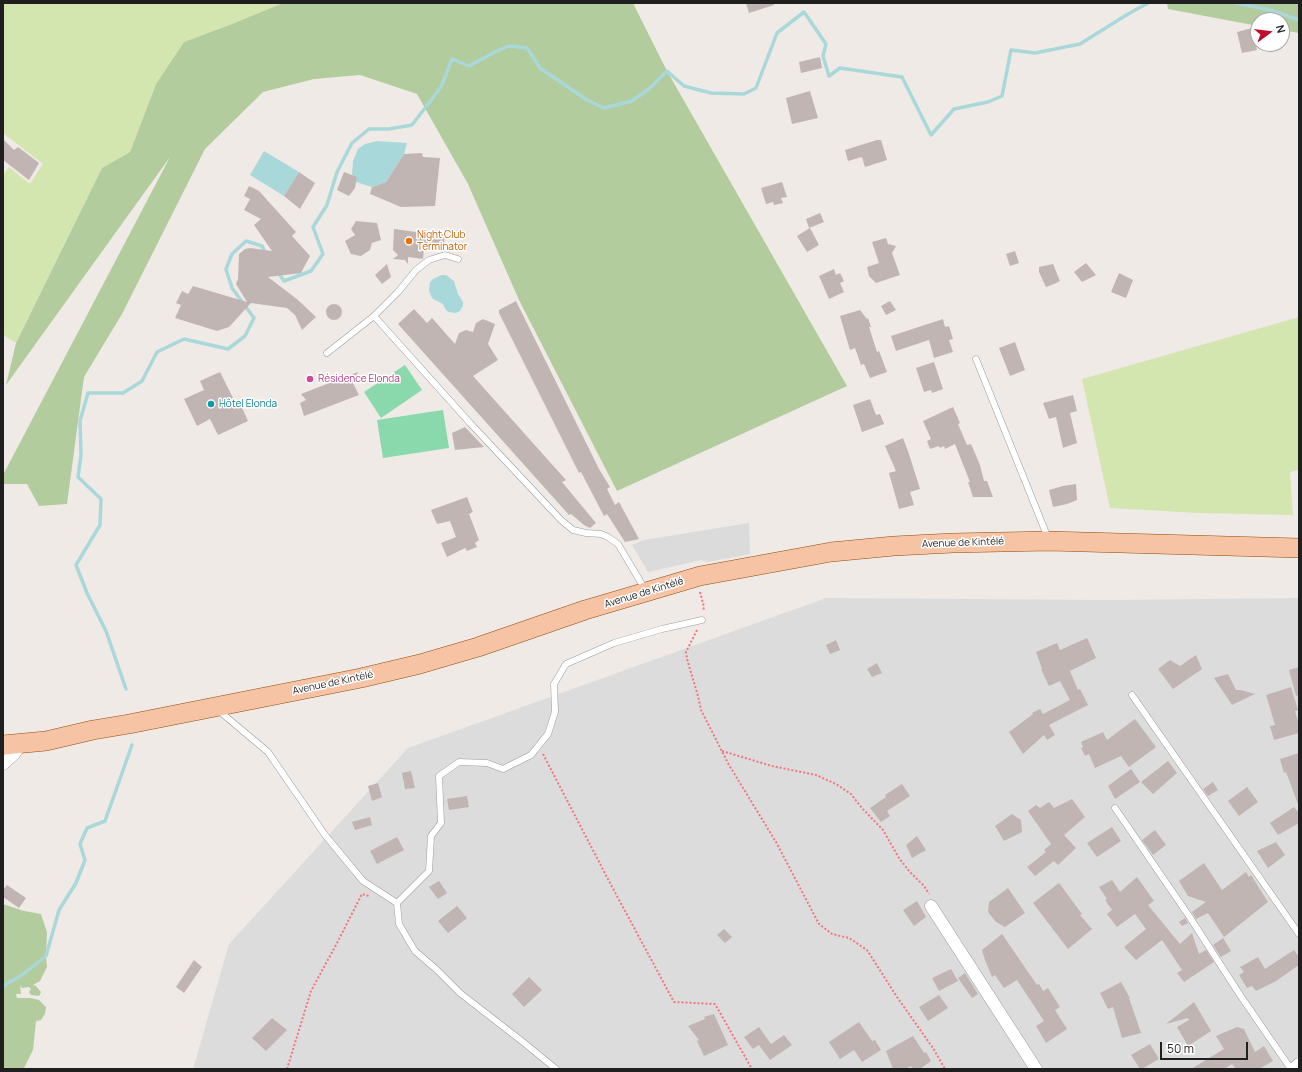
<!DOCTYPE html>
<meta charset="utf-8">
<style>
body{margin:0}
#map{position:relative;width:1302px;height:1072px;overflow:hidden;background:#efeae6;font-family:Manrope,sans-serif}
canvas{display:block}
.frame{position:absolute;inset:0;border:4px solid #1f1f1f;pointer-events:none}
.north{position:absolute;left:1250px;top:12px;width:40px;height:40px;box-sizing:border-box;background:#fff;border:1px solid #a5a5a5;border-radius:50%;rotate:75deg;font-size:11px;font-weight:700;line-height:16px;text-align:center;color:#1f1f1f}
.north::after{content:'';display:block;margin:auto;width:14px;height:18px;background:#c20c2d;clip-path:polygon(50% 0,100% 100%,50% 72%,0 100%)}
.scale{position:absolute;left:1160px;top:1042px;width:88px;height:18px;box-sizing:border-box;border:2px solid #1f1f1f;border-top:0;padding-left:5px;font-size:12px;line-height:14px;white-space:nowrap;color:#1f1f1f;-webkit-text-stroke:3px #fff;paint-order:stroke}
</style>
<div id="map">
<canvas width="1302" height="1072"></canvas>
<div class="frame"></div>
<div class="north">N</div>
<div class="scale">50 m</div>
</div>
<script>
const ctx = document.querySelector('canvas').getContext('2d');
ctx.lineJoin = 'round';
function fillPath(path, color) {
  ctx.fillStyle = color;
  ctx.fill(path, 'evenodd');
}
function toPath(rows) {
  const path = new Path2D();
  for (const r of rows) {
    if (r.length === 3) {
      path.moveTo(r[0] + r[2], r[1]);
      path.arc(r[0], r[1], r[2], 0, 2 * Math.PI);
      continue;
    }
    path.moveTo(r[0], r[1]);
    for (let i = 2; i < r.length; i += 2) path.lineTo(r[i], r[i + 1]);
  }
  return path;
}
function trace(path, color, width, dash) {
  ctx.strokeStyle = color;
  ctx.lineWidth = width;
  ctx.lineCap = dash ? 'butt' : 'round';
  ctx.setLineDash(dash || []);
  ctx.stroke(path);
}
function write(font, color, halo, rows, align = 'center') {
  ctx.font = font + ' Manrope,sans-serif';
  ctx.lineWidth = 3;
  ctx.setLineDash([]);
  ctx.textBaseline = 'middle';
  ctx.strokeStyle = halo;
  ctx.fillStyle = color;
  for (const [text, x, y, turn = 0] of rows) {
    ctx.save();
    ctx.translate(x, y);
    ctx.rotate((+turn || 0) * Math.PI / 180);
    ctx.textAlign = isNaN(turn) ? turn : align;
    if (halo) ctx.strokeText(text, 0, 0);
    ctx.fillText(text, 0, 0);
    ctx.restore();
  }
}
fillPath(toPath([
 [826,598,1111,600,1299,598,1299,1069,193,1069,229,944,408,748]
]), '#dddcdc');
fillPath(toPath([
 [3,3,283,3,232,24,184,42,156,84,130,152,102,168,16,343,3,335,3,175,9,167,30,184,43,164,3,133],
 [1299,317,1299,470,1290,472,1293,515,1198,513,1110,508,1082,379]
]), '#d4e6af');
fillPath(toPath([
 [283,3,633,3,667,71,847,386,617,491,519,300,468,184,417,94,360,75,314,79,263,92,205,149,122,314,84,377,67,504,39,506,27,484,3,484,3,475,170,157,6,385,16,343,102,168,130,152,156,84,184,42,232,24],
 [1167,3,1299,3,1299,33,1282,30,1282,20,1258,20,1258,26,1168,9],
 [3,904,24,911,41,914,47,932,46,956,47,967,40,981,33,985,36,986,41,992,39,996,31,995,29,992,31,989,29,987,22,988,20,986,21,994,16,994,17,998,31,998,39,1000,46,1007,45,1014,41,1020,36,1021,33,1050,24,1068,38,1069,3,1069]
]), '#b3cc9d');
fillPath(toPath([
 [405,365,422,390,381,418,364,392],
 [443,410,449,448,383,458,377,420]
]), '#89d9ac');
fillPath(toPath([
 [749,523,750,554,708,562,701,560,648,572,632,545,644,540]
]), '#dbdbdb');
fillPath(toPath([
 [377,141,407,143,404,154,386,182,372,187,356,182,352,175,353,161,358,149,365,144],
 [264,151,299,172,284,196,250,175],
 [441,275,446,275,454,281,458,294,463,302,463,306,460,311,456,313,449,312,446,310,443,304,433,299,431,296,429,291,430,282,433,279]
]), '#a9d8da');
trace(toPath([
 [1236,3,1270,10,1299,20],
 [278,272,284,281,311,271,323,254,313,227,327,205,337,172,352,143,369,129,389,129,412,125,441,87,452,59,469,66,493,53,509,46,527,48,540,68,587,100,604,108,632,101,649,89,667,71,684,86,711,93,744,94,756,88,777,33,804,12,826,44,823,56,829,76,840,68,902,77,931,135,954,109,988,102,1002,96,1011,50,1035,53,1080,44,1128,14,1148,3],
 [126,689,106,631,87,593,76,565,100,525,101,499,78,477,81,455,80,421,88,393,123,393,142,381,157,352,184,339,228,349,245,336,254,318,232,288,226,269,232,254,246,241,262,246,266,254],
 [3,986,22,975,46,956,59,910,76,883,85,860,80,844,87,828,105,821,132,745]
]), '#a9d8da', 3.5);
fillPath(toPath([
 [746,3,774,3,774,5,749,13],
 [1252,28,1257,50,1242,53,1237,32],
 [820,57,822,68,801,73,799,62],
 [810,91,818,118,792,124,786,98],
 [3,139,14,150,18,147,39,163,29,180,3,160],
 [877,140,881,140,887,160,865,167,862,157,848,161,845,150],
 [422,153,423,157,440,158,435,206,401,207,370,194,372,187,386,182,404,154],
 [299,172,315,183,300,209,284,196],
 [344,172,357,177,355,188,349,196,337,190],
 [782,182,787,197,781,198,783,203,774,205,773,202,766,204,761,188],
 [249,186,259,191,296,232,292,236,310,256,301,273,268,277,298,300,316,317,302,330,295,315,287,308,251,303,229,327,217,331,175,318,181,305,176,303,182,291,188,294,193,286,247,302,236,284,238,279,239,254,245,249,250,248,272,251,254,225,261,219,244,210,250,199,244,196],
 [820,213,824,222,809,228,806,219],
 [356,221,377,223,381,240,372,243,370,250,361,256,351,254,345,241,355,235,351,229],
 [810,228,819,245,807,252,797,236],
 [394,229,431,234,443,232,445,246,424,249,423,259,408,257,408,264,405,260,393,259,398,255,393,250],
 [886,238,888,244,896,246,892,253,900,275,876,283,869,276,867,267,879,263,872,242],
 [1015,251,1019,263,1010,266,1006,254],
 [1086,263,1096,275,1082,282,1074,272],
 [387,264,391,277,382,284,375,275],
 [1053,264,1060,281,1054,284,1046,287,1039,272,1039,267],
 [834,269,836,275,840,273,844,281,840,283,844,292,829,299,819,276],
 [1119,273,1133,280,1126,298,1111,292],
 [516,301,599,469,610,487,607,489,615,505,619,502,639,539,625,542,607,514,604,516,581,472,579,473,499,313,499,310],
 [890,301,896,310,886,315,881,306],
 [334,312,8],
 [414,309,427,323,432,318,455,344,459,333,466,330,473,332,476,323,483,319,495,324,488,344,498,360,473,376,566,480,562,482,596,523,590,528,584,525,571,514,569,515,398,324],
 [860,310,867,319,868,318,871,327,869,327,877,352,879,351,887,372,870,378,864,364,861,365,855,348,850,350,840,316],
 [943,319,945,327,949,326,953,339,949,340,953,352,934,358,929,340,896,351,891,336],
 [1015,342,1025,370,1010,376,999,348],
 [934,362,943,389,932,393,931,390,924,392,916,368],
 [220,372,236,404,240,403,248,421,218,435,210,419,197,426,184,399,204,390,200,381],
 [358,372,353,383,359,395,304,416,300,403,306,400,301,394],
 [1073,395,1077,411,1070,413,1077,443,1063,448,1056,417,1049,419,1043,403],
 [870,399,876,415,880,414,884,424,862,432,853,405],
 [953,407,960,423,958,424,967,445,971,444,980,465,984,481,987,481,993,497,973,497,968,482,970,482,955,444,945,449,944,446,940,448,939,446,930,449,927,441,931,439,923,421],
 [465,427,484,447,455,450,452,433],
 [903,438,909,454,920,489,910,492,914,505,899,509,889,473,896,471,885,446],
 [1076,484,1077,500,1067,504,1053,507,1049,490,1063,486],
 [467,497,473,512,469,514,479,540,475,543,477,547,467,551,465,548,447,557,441,543,456,537,450,521,437,524,431,510],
 [1087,638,1096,658,1070,671,1078,690,1080,689,1088,705,1049,725,1055,735,1047,740,1044,735,1023,754,1009,732,1033,714,1032,713,1040,709,1043,714,1070,700,1060,681,1049,686,1041,669,1042,669,1036,652,1057,643,1060,650],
 [836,640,840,650,830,654,826,645],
 [1196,655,1202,669,1173,689,1158,669,1170,660,1180,666],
 [877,663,882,673,872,677,867,669],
 [1299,667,1299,695,1296,696,1289,670],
 [1228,674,1236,690,1241,690,1255,694,1232,705,1214,678],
 [1291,687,1298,710,1295,711,1299,725,1299,733,1274,740,1270,726,1275,725,1266,695],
 [1135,719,1156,747,1129,767,1121,756,1095,768,1089,754,1085,756,1081,748,1083,747,1081,742,1103,732,1107,740],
 [1299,753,1299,804,1298,804,1286,772,1284,773,1280,759],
 [1168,761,1177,773,1153,794,1141,782],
 [1131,769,1140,782,1115,799,1108,786],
 [411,771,415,788,405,789,402,773],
 [1213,782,1218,790,1208,796,1203,789],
 [378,783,382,797,372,801,368,786],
 [902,784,910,796,887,811,890,816,881,822,870,808,886,797,885,795],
 [1247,787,1258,802,1239,816,1228,801],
 [467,796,469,807,449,810,447,799],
 [1072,799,1085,817,1064,835,1076,848,1058,865,1054,861,1035,876,1027,867,1046,852,1044,850,1051,844,1028,811,1036,805,1040,808,1049,802,1054,808],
 [1294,807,1299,813,1299,823,1278,835,1270,823],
 [1012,814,1021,820,1022,832,1004,841,995,826],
 [370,817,372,825,355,830,352,822],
 [1112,827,1121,841,1097,857,1087,843],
 [1155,830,1166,845,1153,855,1142,840],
 [917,836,926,850,912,858,906,845],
 [397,837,404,850,377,864,370,851],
 [1276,842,1285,855,1268,868,1257,851],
 [1204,863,1222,890,1246,872,1249,877,1251,875,1268,902,1224,937,1208,913,1196,919,1192,912,1206,902,1188,896,1179,881],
 [1137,877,1154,901,1148,905,1180,944,1192,933,1199,954,1206,950,1214,962,1184,982,1177,973,1182,970,1162,940,1136,960,1124,947,1146,929,1135,914,1117,927,1107,914,1112,910,1105,900,1107,899,1099,887,1112,880,1120,892],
 [439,881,447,893,438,899,429,887],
 [1059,883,1082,914,1080,915,1092,929,1068,949,1033,903],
 [7,885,26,898,19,908,3,897,3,890],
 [1008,888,1025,913,1005,927,996,922,988,912,989,902],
 [917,901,926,917,914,926,903,910],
 [457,906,467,918,448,933,438,921],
 [1185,918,1188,923,1182,926,1179,922],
 [724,929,732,937,725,943,717,935],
 [1002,934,1037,985,1039,984,1043,991,1048,988,1060,1007,1055,1010,1067,1029,1046,1043,1036,1026,1044,1021,1017,980,1004,988,995,975,992,977,985,960,982,950],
 [1223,938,1231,951,1221,957,1213,945],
 [1294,950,1299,957,1299,965,1276,981,1256,991,1252,986,1247,988,1239,975,1244,972,1240,967,1258,957,1265,969],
 [194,960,202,967,184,993,176,987],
 [951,969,958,981,939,991,932,978],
 [965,973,978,994,972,998,958,978],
 [529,977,542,990,524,1007,512,994],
 [1121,982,1130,998,1129,998,1141,1033,1122,1038,1113,1007,1108,1009,1100,993],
 [939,995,948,1008,928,1021,919,1007],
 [1194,1002,1211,1031,1188,1046,1177,1027,1189,1020,1188,1018,1166,1024],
 [714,1014,728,1045,704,1056,697,1041,699,1040,688,1026,705,1019,704,1017],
 [272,1018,287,1030,266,1051,252,1038],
 [859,1022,872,1041,875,1040,881,1050,862,1062,854,1050,840,1059,829,1042],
 [759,1027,771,1044,784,1035,792,1045,770,1060,759,1045,753,1049,744,1037],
 [1237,1027,1244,1029,1255,1052,1264,1046,1273,1061,1259,1069,1236,1069,1232,1064,1224,1069,1191,1069,1224,1049,1216,1036],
 [913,1036,924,1053,926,1052,931,1061,920,1069,913,1069,911,1066,905,1069,893,1069,886,1051],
 [1150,1044,1159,1059,1142,1069,1140,1069,1131,1055]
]), '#c0b5b3');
const service = toPath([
 [374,316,470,423,561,520,573,530,586,533,601,534,608,537,618,544,646,591],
 [327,353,374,316,398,292,416,270,429,260,445,255,458,259],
 [976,359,1048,538],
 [1132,695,1299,934],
 [218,710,268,752,325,835,363,881,397,903],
 [1115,808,1189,916,1240,995,1291,1069],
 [556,1069,523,1042,460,993,437,970,415,951,399,924,397,903,429,871,431,836,441,823,439,776,459,762,487,763,503,769,531,755,548,734,555,712,554,684,566,664,614,643,662,629,702,620]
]);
const minor = toPath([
 [3,764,14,754,21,744],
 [931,906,1036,1069],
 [1293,1069,1299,1064]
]);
const primary = toPath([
 [3,745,46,741,93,730,129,724,361,678,420,664,478,647,585,610,700,576,831,552,894,546,953,543,1049,541,1299,548]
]);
trace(service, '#9c9c9c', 7);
trace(minor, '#9c9c9c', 13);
trace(primary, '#914c09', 20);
trace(toPath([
 [700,592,704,607,703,611],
 [697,630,686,652,687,659,698,696,701,710,729,765,776,842,819,924,832,934,849,938,867,950,897,997,933,1048,945,1069],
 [722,751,772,766,816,775,836,784,851,794,861,807,883,830,899,858,909,871,924,886,929,894],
 [543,754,610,883,674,1002,715,1004,752,1069],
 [287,1069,311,991,337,943,362,894,369,896]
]), '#f1757e', 2, [2, 2]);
trace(service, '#fff', 6);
trace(minor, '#fff', 12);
trace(primary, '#f6c4a4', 19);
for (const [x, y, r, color] of [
 [409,241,4,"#e8710a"],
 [310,379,4,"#d1479c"],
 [211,404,4,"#0f9aa8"]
]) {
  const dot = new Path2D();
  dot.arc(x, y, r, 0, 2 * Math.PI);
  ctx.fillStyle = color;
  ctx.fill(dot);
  trace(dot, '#fff', 1.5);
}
write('10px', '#c56008', '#fff', [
 ["Night Club",417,235],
 ["Terminator",417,247]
], 'left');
write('10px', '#b23c85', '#fff', [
 ["Résidence Elonda",318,379]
], 'left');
write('10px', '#0d838f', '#fff', [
 ["Hôtel Elonda",219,404]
], 'left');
write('10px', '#1f1f1f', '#fff', [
 ["Avenue de Kintélé",963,543,-2],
 ["Avenue de Kintélé",644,593,-17],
 ["Avenue de Kintélé",333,683,-12]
]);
</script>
